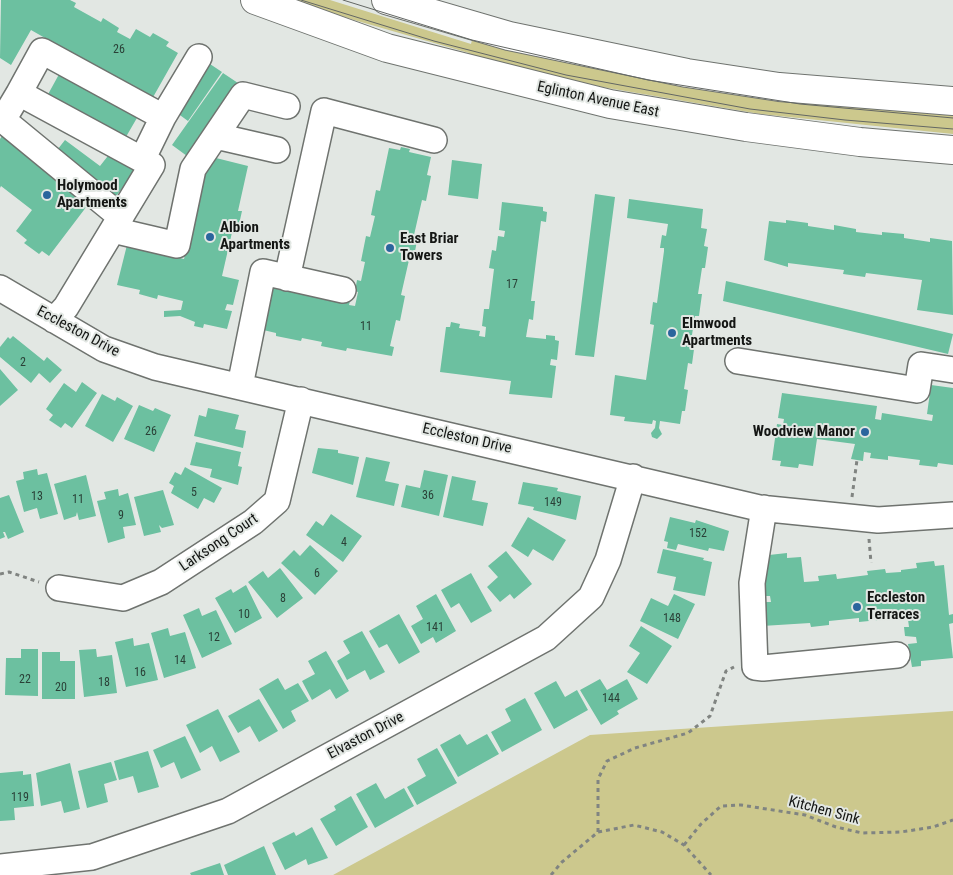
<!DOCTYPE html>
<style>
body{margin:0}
canvas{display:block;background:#e2e7e3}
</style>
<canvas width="953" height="875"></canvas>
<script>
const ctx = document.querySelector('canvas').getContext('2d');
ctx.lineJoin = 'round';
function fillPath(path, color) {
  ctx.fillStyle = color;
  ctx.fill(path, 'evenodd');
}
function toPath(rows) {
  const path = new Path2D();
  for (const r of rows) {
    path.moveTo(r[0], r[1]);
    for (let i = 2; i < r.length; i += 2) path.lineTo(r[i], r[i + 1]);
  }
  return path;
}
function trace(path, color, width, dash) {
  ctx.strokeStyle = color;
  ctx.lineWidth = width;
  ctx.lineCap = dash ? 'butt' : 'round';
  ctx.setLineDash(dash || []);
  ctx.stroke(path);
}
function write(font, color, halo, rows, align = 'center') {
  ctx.font = font + ' "Roboto Condensed",sans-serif';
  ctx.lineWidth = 4;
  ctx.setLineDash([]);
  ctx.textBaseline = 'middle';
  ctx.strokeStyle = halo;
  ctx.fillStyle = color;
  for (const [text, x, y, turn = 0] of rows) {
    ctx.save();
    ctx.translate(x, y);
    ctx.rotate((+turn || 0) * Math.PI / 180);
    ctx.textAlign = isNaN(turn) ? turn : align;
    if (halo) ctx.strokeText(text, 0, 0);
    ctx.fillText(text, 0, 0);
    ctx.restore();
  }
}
fillPath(toPath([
 [293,0,330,0,471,44,473,36,953,112,953,134,760,114,602,87,468,56,469,53,354,20],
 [953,711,953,875,333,875,590,735]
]), '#ccc88d');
fillPath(toPath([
 [1,0,70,0,76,3,74,7,101,22,103,18,119,28,117,32,130,39,136,29,150,37,153,33,169,42,166,46,178,53,152,99,31,30,11,65,0,58],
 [207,62,222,72,188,121,173,110],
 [63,67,141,111,123,142,46,98],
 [223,73,238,83,187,156,172,145],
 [2,136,90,202,49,256,42,251,39,254,24,243,27,240,16,231,32,210,1,186,0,188,0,139],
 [65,140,100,166,111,152,135,171,114,199,54,154],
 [401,147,410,149,409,152,431,157,427,175,431,176,426,201,422,200,414,235,418,236,413,261,409,260,401,295,405,296,400,321,396,320,390,346,394,347,392,356,347,348,346,351,321,346,322,342,302,338,301,341,276,336,276,333,259,329,268,287,295,293,296,289,305,291,304,295,325,299,326,295,350,301,349,305,355,306,358,292,355,291,357,280,361,281,365,262,361,261,366,236,370,237,375,216,371,215,376,190,380,191,389,148,400,150],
 [208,156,248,166,238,211,242,211,238,229,233,228,222,276,239,280,233,305,227,304,225,310,232,311,227,329,204,324,203,328,194,326,195,322,180,316,164,317,164,311,181,310,183,301,158,295,157,299,139,294,140,290,117,285,127,245,184,259],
 [452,160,482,164,478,199,448,195],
 [595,194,615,197,594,357,575,355],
 [629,199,703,209,701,228,707,229,704,246,708,247,705,268,702,268,698,294,702,294,699,316,695,316,691,341,695,342,692,364,688,363,684,389,688,390,685,411,682,411,680,424,660,421,659,428,662,434,657,439,652,437,651,433,655,428,656,421,653,420,652,424,624,421,625,417,610,415,615,375,646,380,654,325,650,324,653,302,657,303,664,251,664,248,660,248,662,235,666,236,668,224,627,218],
 [502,202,543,207,543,211,547,212,546,222,541,221,531,301,535,301,533,320,529,319,526,337,546,339,546,335,555,336,555,340,559,341,557,360,551,359,550,365,556,366,552,398,509,394,511,381,440,372,446,327,450,327,451,322,460,324,459,328,480,331,479,336,485,337,486,327,482,326,484,309,489,309,494,269,489,268,492,250,496,251,498,236,504,237,505,231,499,230],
 [786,220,808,223,808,226,834,230,834,225,856,229,856,232,882,235,882,232,904,234,904,238,930,242,930,238,952,241,953,315,917,310,922,280,866,273,865,277,843,274,844,270,788,263,788,267,764,260,769,221,786,223],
 [726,281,953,334,948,354,723,301],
 [13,336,44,361,47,357,62,370,50,383,39,373,31,383,0,357,0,347,8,337,10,339],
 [0,369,18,390,0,406],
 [82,382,97,393,72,428,65,423,61,428,49,420,53,415,46,409,64,383,76,392],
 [931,385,953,388,953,465,938,463,937,467,919,465,920,460,888,456,888,460,870,458,871,453,864,452,863,461,851,459,855,444,817,439,813,466,799,464,798,468,780,466,781,461,772,460,777,424,783,425,784,419,778,418,782,393,877,406,875,419,881,420,882,413,932,421,933,415,927,414],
 [102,394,115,401,117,397,133,406,113,442,85,426],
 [139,405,153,411,155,408,171,415,154,452,124,439],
 [208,408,239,415,235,429,246,431,243,448,194,436,199,415,206,417],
 [196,442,241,452,238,466,242,467,238,485,210,477,212,469,190,465],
 [318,448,338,450,338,453,359,457,353,485,312,473],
 [366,457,390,462,385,481,399,484,394,506,356,497],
 [185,467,222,488,214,503,204,498,198,509,171,493,174,486,169,483,175,472,181,475],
 [37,469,38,475,47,473,58,514,40,519,37,508,24,512,16,481,24,479,23,472],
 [424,470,448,475,439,516,401,507,406,485,420,488],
 [86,475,96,516,79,520,77,512,76,516,64,520,54,484],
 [452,476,476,481,472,500,488,503,483,526,443,517],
 [523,482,558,488,557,491,581,496,576,520,533,510,534,507,518,504],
 [118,489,119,496,128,493,136,525,123,527,125,538,108,543,97,501,106,499,104,492],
 [163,490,174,525,162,528,159,525,161,532,144,536,134,497],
 [9,495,24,532,8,539,5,532,3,532,5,537,0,539,0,498],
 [331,514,362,536,343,562,306,535,316,521,323,526],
 [528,517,566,540,553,561,533,549,528,557,511,546],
 [670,517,695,523,696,520,729,531,724,551,709,548,708,551,678,544,676,550,667,548,668,542,664,541],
 [310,545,338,571,315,595,281,563,294,550,300,556],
 [663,549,704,558,703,560,712,562,705,596,673,590,676,577,657,573],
 [506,551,532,584,514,599,510,594,500,602,487,587,498,577,488,566],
 [787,553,787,558,801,557,804,582,819,581,818,576,836,574,837,579,868,575,867,571,885,569,886,573,901,572,901,570,917,568,916,563,934,561,935,566,944,565,949,615,953,614,953,623,949,624,953,658,921,661,921,666,912,667,908,644,917,643,916,637,905,636,904,627,909,627,907,612,885,615,885,619,876,621,875,616,868,616,869,621,859,622,859,618,829,621,829,625,811,627,810,623,762,626,761,617,766,617,765,602,771,602,770,596,764,596,760,561,769,560,769,555],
 [280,568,303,598,277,618,248,582,263,571,268,578],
 [471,573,492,611,471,623,459,603,451,608,441,590],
 [246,585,262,618,235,633,215,598,231,589,233,593],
 [436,594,456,631,436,643,433,637,421,644,411,626,423,619,416,606],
 [674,594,695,604,678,639,640,621,651,598,668,606],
 [199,608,202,616,216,610,232,644,202,658,183,615],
 [399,614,420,652,399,664,387,644,379,648,369,631],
 [641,626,672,646,647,684,627,672,640,653,629,646],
 [168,628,170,636,185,632,196,668,164,678,151,633],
 [362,631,385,672,370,680,365,670,347,680,337,661,350,653,343,641],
 [133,638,134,646,149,643,158,680,126,687,115,642],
 [21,649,38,649,38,696,5,695,6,658,21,658],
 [96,649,97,657,112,655,117,693,84,697,79,650],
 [326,651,349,691,336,699,330,689,312,700,302,681,315,674,308,661],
 [42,652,60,652,60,661,75,661,75,699,42,699],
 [278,678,285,690,298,683,309,701,291,711,296,721,283,729,259,689],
 [600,679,607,690,627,679,638,699,617,711,619,714,601,725,580,690],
 [556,681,565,697,577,690,588,710,554,729,534,693],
 [525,698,542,730,502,752,491,732,511,721,505,709],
 [259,699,278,731,259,742,250,726,238,733,228,716],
 [218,709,240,752,220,762,212,746,200,753,186,725],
 [460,734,467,745,487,734,499,754,458,777,440,745],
 [185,736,201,770,181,779,174,762,161,768,153,750],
 [437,748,457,783,417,805,407,787,426,776,417,759],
 [148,751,159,787,138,793,133,776,119,780,114,761],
 [111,762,117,780,104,784,108,802,87,808,78,771],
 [70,763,80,809,64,813,61,801,41,806,36,773],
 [23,771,23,775,31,774,34,806,14,808,15,820,0,821,0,773],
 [376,783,385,799,404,788,414,806,375,828,356,794],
 [351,796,368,827,336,846,320,819,336,810,334,806],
 [312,827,328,858,308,865,306,859,285,870,272,843,294,832,296,836],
 [264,846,276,875,228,875,224,865],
 [220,863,224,875,191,875,190,873]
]), '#6cc0a0');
const minor = toPath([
 [19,93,42,51,163,117,199,57],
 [0,117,3,120,19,93,152,165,66,307,54,320],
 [3,120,121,217],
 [216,136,277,150],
 [142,160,163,117],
 [113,230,177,245,193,169,243,95,287,106],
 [287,278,324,111,434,140],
 [0,288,104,349,155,367,759,508,878,520,953,515],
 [738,361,917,390,921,365,953,370],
 [240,386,263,272,343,290],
 [764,508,752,583,755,667,763,668,897,655],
 [59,588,123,598,161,582,253,522,277,501,301,400],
 [0,867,92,857,228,811,546,638,591,597,608,560,633,477]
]);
const major = toPath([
 [255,0,387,48,610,104,746,127,860,142,953,150],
 [386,0,509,36,687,73,779,87,953,101]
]);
trace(minor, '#6f736f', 28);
trace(major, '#6f736f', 30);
trace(toPath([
 [852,497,857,460],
 [869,539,871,563],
 [0,574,9,572,39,582],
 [598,832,598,779,607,761,635,748,688,733,710,716,726,671,734,667],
 [684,845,701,824,721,806,741,805,805,815,836,827,862,833,901,832,933,827,953,820],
 [551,875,562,862,598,832,634,825,662,832,684,845,711,875]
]), '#808481', 3, [4, 4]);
trace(minor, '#fff', 25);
trace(major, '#fff', 28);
trace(toPath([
 [301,0,434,41,566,75,750,109,845,120,953,129],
 [343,0,472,40,648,80,800,104,953,118]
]), '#636764', 1);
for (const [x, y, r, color] of [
 [47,195,5,"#2b659d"],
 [210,237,5,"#2b659d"],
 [390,248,5,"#2b659d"],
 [672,333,5,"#2b659d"],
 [865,432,5,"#2b659d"],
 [857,607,5,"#2b659d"]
]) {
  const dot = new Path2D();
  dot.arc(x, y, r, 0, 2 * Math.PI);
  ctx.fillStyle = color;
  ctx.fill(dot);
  trace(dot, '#e2e7e3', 2);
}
write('12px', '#2a4037', null, [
 ["26",119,50],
 ["17",512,285],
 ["11",366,327],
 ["2",23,363],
 ["26",151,432],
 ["5",194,493],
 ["36",428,496],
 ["13",37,497],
 ["11",78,500],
 ["149",553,503],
 ["9",121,516],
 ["152",698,534],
 ["4",344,543],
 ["6",317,574],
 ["8",283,599],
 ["10",244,615],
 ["148",672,619],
 ["141",435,628],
 ["12",214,638],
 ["14",180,661],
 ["16",140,673],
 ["22",25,680],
 ["18",104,683],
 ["20",61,688],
 ["144",611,699],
 ["119",20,798]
]);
write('15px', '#141614', '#e2e7e3', [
 ["Eglinton Avenue East",598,100,12],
 ["Eccleston Drive",78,332,28],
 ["Eccleston Drive",467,439,13],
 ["Larksong Court",219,543,-34],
 ["Elvaston Drive",366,736,-28],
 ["Kitchen Sink",824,811,15]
]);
write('bold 15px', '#141614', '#e2e7e3', [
 ["Holymood",57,186],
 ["Apartments",57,203],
 ["Albion",220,228],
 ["Apartments",220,245],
 ["East Briar",400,239],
 ["Towers",400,256],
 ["Elmwood",682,324],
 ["Apartments",682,341],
 ["Woodview Manor",855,432,"right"],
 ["Eccleston",867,598],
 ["Terraces",867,615]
], 'left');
</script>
